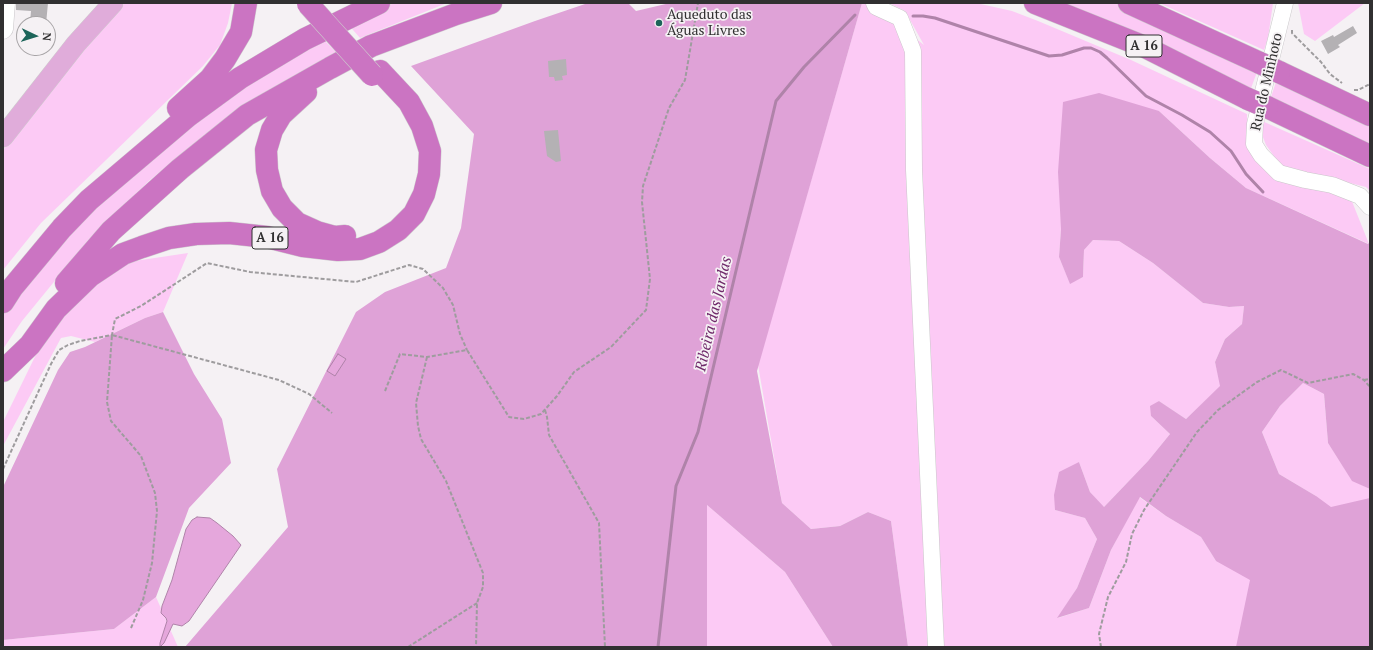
<!DOCTYPE html>
<meta charset="utf-8">
<style>
body{margin:0}
#map{position:relative;width:1373px;height:650px;overflow:hidden;background:#f5f1f4;font-family:"PT Serif",serif}
canvas{display:block}
.frame{position:absolute;inset:0;border:4px solid #313031;pointer-events:none}
.north{position:absolute;left:16px;top:16px;width:40px;height:40px;box-sizing:border-box;background:#f5f1f4;border:1px solid #a7a4a6;border-radius:50%;rotate:94deg;font-size:11px;font-weight:700;line-height:16px;text-align:center;color:#313031}
.north::after{content:'';display:block;margin:auto;width:14px;height:18px;background:#1c6459;clip-path:polygon(50% 0,100% 100%,50% 72%,0 100%)}
</style>
<div id="map">
<canvas width="1373" height="650"></canvas>
<div class="frame"></div>
<div class="north">N</div>
</div>
<script>
const ctx = document.querySelector('canvas').getContext('2d');
ctx.lineJoin = 'round';
function fillPath(path, color) {
  ctx.fillStyle = color;
  ctx.fill(path, 'evenodd');
}
function toPath(rows) {
  const path = new Path2D();
  for (const r of rows) {
    path.moveTo(r[0], r[1]);
    for (let i = 2; i < r.length; i += 2) path.lineTo(r[i], r[i + 1]);
  }
  return path;
}
function trace(path, color, width, dash) {
  ctx.strokeStyle = color;
  ctx.lineWidth = width;
  ctx.lineCap = dash ? 'butt' : 'round';
  ctx.setLineDash(dash || []);
  ctx.stroke(path);
}
function write(font, color, halo, rows, align = 'center') {
  ctx.font = font + ' "PT Serif",serif';
  ctx.lineWidth = 3.5;
  ctx.setLineDash([]);
  ctx.textBaseline = 'middle';
  ctx.strokeStyle = halo;
  ctx.fillStyle = color;
  for (const [text, x, y, turn = 0] of rows) {
    ctx.save();
    ctx.translate(x, y);
    ctx.rotate((+turn || 0) * Math.PI / 180);
    ctx.textAlign = isNaN(turn) ? turn : align;
    if (halo) ctx.strokeText(text, 0, 0);
    ctx.fillText(text, 0, 0);
    ctx.restore();
  }
}
fillPath(toPath([
 [125,3,232,3,228,23,220,45,203,66,41,223,3,270,3,150,102,25],
 [394,3,447,3,360,38,347,23],
 [862,3,871,3,924,45,905,11,889,3,976,3,1012,11,1038,21,1131,60,1247,114,1247,146,1262,166,1351,199,1369,244,1246,188,1210,158,1159,111,1061,229,1059,257,1070,283,1083,277,1084,250,1093,240,1119,241,1153,263,1203,303,1229,307,1244,306,1242,324,1225,339,1215,362,1221,386,1186,419,1159,401,1151,416,1170,434,1148,461,1103,508,1090,492,1079,462,1055,510,1085,518,1097,539,1077,588,1058,618,1089,608,1111,550,1139,497,1166,516,1201,537,1216,561,1316,496,1279,474,1262,432,1280,406,1303,383,1324,394,1328,443,1352,480,1370,489,1370,647,908,647,891,521,868,512,840,526,811,529,782,503,758,365],
 [1053,3,1116,3,1155,21,1257,72,1250,91],
 [1159,3,1273,3,1268,38,1264,50],
 [1298,3,1365,3,1315,41,1304,34],
 [320,36,336,52,299,73,205,135,150,180,89,239,22,321,3,349,3,312,50,252,189,120],
 [1276,82,1370,124,1370,147,1269,103],
 [1262,121,1370,169,1370,191,1366,187,1281,166,1266,145,1261,132],
 [188,253,163,312,145,318,95,342,71,336,61,338,3,446,3,422,50,326,85,286,128,262],
 [707,505,785,572,833,647,707,647],
 [156,597,178,647,3,647,3,640,114,629]
]), '#fccaf5');
fillPath(toPath([
 [588,3,628,3,636,11,670,3,862,3,757,371,782,503,811,529,840,526,868,512,891,521,908,647,833,647,785,572,707,505,707,647,185,647,288,527,277,469,356,312,385,292,446,268,461,228,474,134,411,66,535,21],
 [1099,93,1159,111,1210,158,1246,188,1368,244,1370,242,1370,489,1352,481,1328,443,1324,394,1303,383,1280,406,1262,432,1279,474,1316,496,1331,507,1370,498,1370,647,1236,647,1250,580,1216,561,1201,537,1166,516,1140,497,1111,550,1089,608,1057,618,1077,588,1097,539,1085,518,1055,510,1054,495,1059,472,1079,462,1090,492,1104,507,1148,461,1170,434,1151,416,1150,406,1159,401,1186,419,1220,386,1215,362,1225,339,1242,324,1244,306,1229,307,1203,303,1153,263,1119,241,1093,240,1084,250,1083,277,1070,284,1059,257,1061,229,1058,172,1063,102],
 [163,312,194,374,222,419,231,463,189,508,156,597,114,629,3,640,3,487,58,370,70,352,85,347,145,318]
]), '#dfa2d7');
const water = toPath([
 [338,354,346,359,335,376,327,371,338,354],
 [197,517,210,518,217,523,233,536,241,545,189,621,182,626,173,624,164,643,160,647,160,643,167,621,166,618,161,613,162,606,172,580,186,529,192,520,197,517]
]);
fillPath(water, '#e5a7dc');
trace(water, '#af83a9', 1);
trace(toPath([
 [913,16,923,16,935,18,1049,56,1062,55,1084,48,1091,48,1100,52,1107,58,1146,96,1182,115,1210,132,1231,151,1246,174,1263,192],
 [658,647,676,486,698,432,776,101,804,67,855,15]
]), '#af83a9', 3);
fillPath(toPath([
 [16,3,48,3,46,24,30,23,31,11,16,10],
 [1353,26,1357,33,1338,45,1340,47,1328,54,1321,41,1333,35,1334,37],
 [566,59,567,75,562,76,563,80,555,81,554,77,549,77,548,61],
 [558,130,561,161,556,162,547,156,544,131]
]), '#b4b1b4');
const minor = toPath([
 [874,3,876,7,900,18,913,51,914,170,936,647],
 [1285,3,1255,124,1254,144,1261,155,1279,173,1305,180,1332,185,1360,196,1370,207],
 [3,31,5,29,7,3]
]);
const major = toPath([
 [3,137,76,44,113,3]
]);
const highway = toPath([
 [1035,3,1145,47,1248,99],
 [1129,3,1260,63],
 [1279,72,1370,115],
 [306,92,281,115,272,130,266,150,267,170,272,191,282,208,297,223,317,232,335,237,345,236],
 [1267,107,1370,156],
 [178,108,210,79,225,59,241,32,246,3],
 [66,283,111,231,180,169,247,115,330,68,371,46,456,14,491,3],
 [3,302,12,288,62,228,89,200,188,116,240,78,305,39,379,3],
 [3,371,30,345,56,309,90,276,123,254,142,247,169,238,196,234,229,233,267,237,303,246,338,250,360,249,379,242,398,230,414,214,424,194,429,174,430,151,422,126,409,102,380,71]
]);
trace(minor, '#cac7ca', 17);
trace(major, '#cecdce', 21);
trace(highway, '#cecdce', 23);
trace(toPath([
 [1292,30,1292,33,1321,62,1330,74,1342,83],
 [1354,90,1358,90,1370,84],
 [427,357,416,403,418,426,421,439,446,481,483,573,483,587,477,603,476,647],
 [1364,380,1370,379],
 [385,391,400,354,427,357,467,350,509,417,524,419,541,414,557,396,574,372,611,347,646,310,650,279,642,202,643,186,669,108,685,80,698,3],
 [545,410,547,417,549,435,599,523,605,647],
 [3,469,51,364,59,350,68,345,80,341,112,335,115,319,141,306,207,263,250,272,356,282,409,265,423,269,443,288,453,305,460,334,467,350],
 [131,628,143,600,152,563,157,511,155,493,141,456,111,421,107,402,112,335,279,380,309,394,332,413],
 [408,647,477,603],
 [1101,647,1099,634,1108,597,1126,562,1132,534,1144,510,1197,432,1218,410,1257,382,1281,370,1308,383,1353,374,1364,380,1370,387]
]), '#9e9c9e', 2, [4, 2]);
trace(minor, '#fff', 16);
trace(major, '#e0acda', 20);
trace(highway, '#cb74c2', 22);
const highwayBridge = toPath([
 [308,4,372,75],
 [1260,63,1279,72],
 [1248,99,1267,107]
]);
trace(highwayBridge, '#cecdce', 23, []);
trace(highwayBridge, '#cb74c2', 22);
for (const [x, y, r, color] of [
 [659,23,4,"#1c6459"]
]) {
  const dot = new Path2D();
  dot.arc(x, y, r, 0, 2 * Math.PI);
  ctx.fillStyle = color;
  ctx.fill(dot);
  trace(dot, '#f5f1f4', 1.5);
}
for (const [x, y, w] of [
 [1144,46,36],
 [270,238,36]
]) {
  const box = new Path2D();
  box.roundRect(x - w / 2, y - 11, w, 22, 3);
  ctx.fillStyle = '#f5f1f4';
  ctx.fill(box);
  trace(box, '#313031', 1);
}
write('bold 13px', '#313031', null, [
 ["A 16",1144,46],
 ["A 16",270,238]
]);
write('14px', '#313031', '#f5f1f4', [
 ["Aqueduto das",667,15],
 ["Águas Livres",667,31]
], 'left');
write('14px', '#313031', '#f5f1f4', [
 ["Rua do Minhoto",1267,82,-77]
]);
write('italic 15px', '#6f296a', '#f5f1f4', [
 ["Ribeira das Jardas",714,314,-77]
]);
</script>
